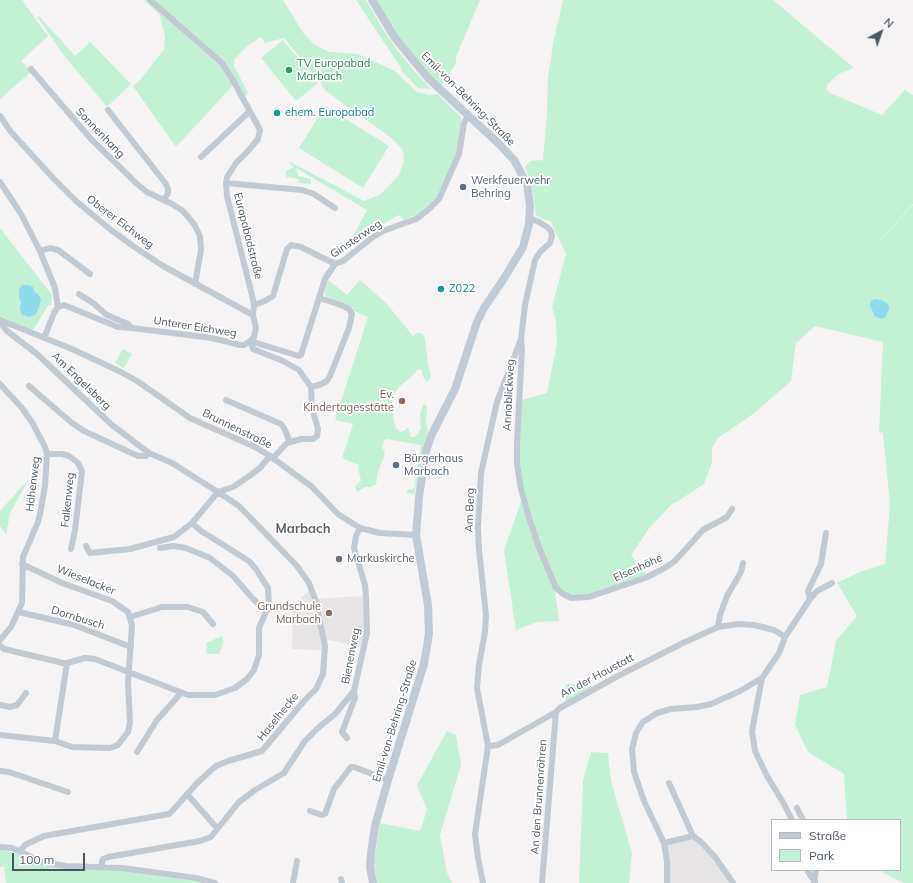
<!DOCTYPE html>
<meta charset="utf-8">
<style>
body{margin:0}
#map{position:relative;width:913px;height:883px;overflow:hidden;background:#f5f3f3;font-family:Mulish,sans-serif}
canvas{display:block}
.legend{position:absolute;left:771px;top:819px;width:130px;height:52px;box-sizing:border-box;background:#fff;border:1px solid #b7bbc0;margin:0;padding:5px 7px;list-style:none;font-size:12px;color:#4a5661}
.legend li{display:flex;align-items:center;gap:8px;height:20px}
.legend b{width:20px;border:1px solid #b7bbc0}
.north{position:absolute;left:861px;top:12px;width:40px;height:40px;-webkit-text-stroke:3px #fff;paint-order:stroke;rotate:41deg;font-size:11px;font-weight:700;line-height:16px;text-align:center;color:#4a5661}
.north::after{content:'';display:block;margin:auto;width:14px;height:18px;background:#4a5661;clip-path:polygon(50% 0,100% 100%,50% 72%,0 100%)}
.scale{position:absolute;left:12px;top:853px;width:73px;height:18px;box-sizing:border-box;border:2px solid #4a5661;border-top:0;padding-left:5px;font-size:12px;line-height:14px;white-space:nowrap;color:#4a5661;-webkit-text-stroke:3px #fff;paint-order:stroke}
</style>
<div id="map">
<canvas width="913" height="883"></canvas>
<ul class="legend">
<li><b style="height:5px;background:#c1cbd6"></b>Straße</li>
<li><b style="height:11px;background:#c3f1d5"></b>Park</li>
</ul>
<div class="north">N</div>
<div class="scale">100 m</div>
</div>
<script>
const ctx = document.querySelector('canvas').getContext('2d');
ctx.lineJoin = 'round';
function fillPath(path, color) {
  ctx.fillStyle = color;
  ctx.fill(path, 'evenodd');
}
function toPath(rows) {
  const path = new Path2D();
  for (const r of rows) {
    path.moveTo(r[0], r[1]);
    for (let i = 2; i < r.length; i += 2) path.lineTo(r[i], r[i + 1]);
  }
  return path;
}
function trace(path, color, width, dash) {
  ctx.strokeStyle = color;
  ctx.lineWidth = width;
  ctx.lineCap = dash ? 'butt' : 'round';
  ctx.setLineDash(dash || []);
  ctx.stroke(path);
}
function write(font, color, halo, rows, align = 'center') {
  ctx.font = font + ' Mulish,sans-serif';
  ctx.lineWidth = 3.5;
  ctx.setLineDash([]);
  ctx.textBaseline = 'middle';
  ctx.strokeStyle = halo;
  ctx.fillStyle = color;
  for (const [text, x, y, turn = 0] of rows) {
    ctx.save();
    ctx.translate(x, y);
    ctx.rotate((+turn || 0) * Math.PI / 180);
    ctx.textAlign = isNaN(turn) ? turn : align;
    if (halo) ctx.strokeText(text, 0, 0);
    ctx.fillText(text, 0, 0);
    ctx.restore();
  }
}
fillPath(toPath([
 [310,590,313,599,365,596,366,622,362,648,330,640,322,643,323,650,292,649,293,605],
 [689,839,696,841,712,856,729,883,669,883,667,846,668,845]
]), '#e6e4e5');
fillPath(toPath([
 [0,0,22,0,48,36,21,61,29,70,30,73,0,99],
 [144,0,283,0,304,34,315,45,329,52,358,54,395,71,417,92,430,95,437,94,461,117,461,124,457,153,437,196,427,208,415,215,404,220,399,215,381,225,354,246,349,244,367,210,296,168,298,176,311,179,311,184,299,183,299,179,286,177,286,171,294,167,289,163,290,162,364,201,381,194,399,175,404,160,403,150,390,137,326,91,321,84,284,38,265,43,261,37,246,47,235,59,234,66,248,93,245,97,236,82,176,147,133,86,140,80,165,48,164,45,165,37,160,15],
 [356,0,366,0,382,28,398,51,415,72,431,89,418,88,400,69,401,68],
 [374,0,480,0,456,57,456,63,442,85,433,78,412,56],
 [563,0,773,0,854,68,838,74,827,85,827,90,830,93,882,115,905,90,913,95,913,204,859,263,913,205,913,883,904,883,882,872,880,870,900,870,900,820,847,820,844,774,808,752,795,725,800,695,827,687,836,641,857,616,837,583,860,572,885,564,890,505,883,433,879,432,883,342,815,326,796,343,791,381,753,414,718,438,712,448,712,462,704,484,675,503,674,502,650,527,631,555,646,575,589,596,570,596,558,589,555,592,559,621,537,622,516,630,504,550,522,499,519,463,521,400,547,393,557,344,556,322,552,307,566,254,551,222,536,216,533,192,525,167,531,161,543,160,547,115,548,77,554,39],
 [878,299,885,301,882,319,875,317,872,311],
 [39,16,75,56,90,42,131,84,107,107,66,58,37,17],
 [283,40,318,83,296,101,261,58],
 [325,106,389,146,363,188,299,148],
 [0,228,52,295,51,305,48,306,35,327,32,330,0,317],
 [34,289,34,291,38,294,41,299,39,308,36,314,23,303],
 [328,280,347,295,360,280,386,303,413,336,416,333,420,333,423,334,425,339,428,364,431,378,427,382,422,375,422,370,418,369,409,379,399,387,391,399,394,421,396,428,400,432,405,430,408,427,411,437,415,437,421,429,420,414,423,405,425,404,427,407,426,421,428,432,414,494,407,493,407,491,408,489,412,490,414,488,421,445,386,439,383,442,382,447,385,453,378,472,376,484,370,487,365,487,357,492,355,486,361,481,358,467,359,465,342,458,353,424,335,420,368,317,352,310,354,308,325,296,325,292],
 [123,349,132,354,124,368,115,363],
 [29,479,10,513,6,535,0,526,0,511],
 [222,636,223,640,222,648,219,654,207,654,206,643],
 [566,684,586,685,589,689,567,702,566,700,565,688],
 [447,731,456,735,461,765,440,835,447,873,452,883,377,883,374,862,380,823,420,831,427,810,417,785],
 [591,752,608,753,611,781,632,853,629,883,579,883,583,781],
 [0,849,14,853,43,864,64,869,121,870,204,883,6,883,4,867,0,867]
]), '#c3f1d5');
fillPath(toPath([
 [24,285,29,285,33,287,34,291,38,294,41,299,39,308,36,314,29,317,23,315,20,311,20,306,22,303,19,299,19,290,21,286],
 [874,299,882,300,888,304,889,309,885,318,882,319,875,317,870,306,871,301]
]), '#90daee');
trace(toPath([
 [31,69,91,139,137,184,147,192,172,204,183,211,194,224,200,236,201,250,195,284],
 [108,110,166,184,168,189,168,193,164,200],
 [0,116,11,132,54,179,76,201,111,230,133,246,163,266,253,315],
 [201,157,250,111],
 [0,182,21,214,40,251,55,288,58,307],
 [226,183,302,190,314,194,335,208],
 [529,218,539,222,547,227,551,231,552,236,550,243,540,252,535,260,525,305,521,339,522,349,517,442,517,464,521,489,530,521,540,550,556,588,563,594,571,598,589,597,645,578,663,569,675,561,703,530,727,517,732,509],
 [40,251,50,248,58,250,90,274],
 [79,294,93,303,107,315,128,324,132,328],
 [254,305,265,301,273,296,287,249,291,245,301,247,335,264],
 [0,320,72,349,121,372,137,381,190,418,255,447,270,456,311,486,338,514,360,528,380,533,416,535],
 [3,322,3,326,7,331,37,354,112,425,149,453,172,463,218,492,233,487,248,477,260,468,270,456],
 [44,338,54,313,58,307,64,305,118,327,132,328,212,338,240,345,244,345,250,341,254,337,256,328,253,315,254,305,252,295,227,196,226,183,227,177,236,163,248,151,258,139,260,130,234,82,222,63,150,0],
 [250,341,299,356,301,355,325,279,335,264,343,261,373,237,383,231,416,219,428,210,439,199,459,154,464,123,468,115],
 [250,341,253,349,283,361,299,370,311,387,312,408,318,429,317,436,313,439,301,439,287,443,273,458],
 [0,384,22,408,33,424,45,447,47,454,45,486,40,514,38,522,23,557,22,603,11,627,0,640],
 [29,386,72,423,84,431,138,456,146,456,149,453],
 [311,387,319,385,327,381,330,376,349,328,352,314,349,309,341,305,319,298],
 [226,400,281,424,284,428,290,442],
 [47,454,62,454,69,456,78,463,82,471,75,530,71,549],
 [160,548,173,546,186,548,210,558,233,576,255,601,267,610],
 [810,599,808,591,821,564,826,533],
 [19,612,74,625,131,647],
 [130,617,162,607,188,607,203,612,213,624],
 [718,627,720,615,727,596,741,572,743,563],
 [0,646,4,649,63,663,67,663,85,658,95,659,188,695,215,695,235,688,247,679,254,670,259,655,259,628,269,605,268,588,256,569,249,561,201,531,192,523],
 [0,705,10,707,17,705,26,693],
 [0,735,55,741,72,747,110,748,118,745,121,741,128,732,130,723,128,684,132,625,128,612,112,601,62,583,22,564],
 [347,738,342,732,355,698,354,691,367,633,366,597,365,585,354,548,356,536,360,528],
 [55,741,67,663],
 [488,746,498,745,556,712,560,708,618,676,683,643,718,627,738,624,754,625,774,630,785,637],
 [137,752,157,720,181,693],
 [0,771,9,772,68,792],
 [669,783,693,836,701,842,715,857,733,883],
 [187,794,217,828],
 [797,808,803,820],
 [310,811,322,815,325,814,334,789,351,767,354,767,388,780],
 [792,820,784,804,767,776,755,751,752,731,762,678,779,653,785,637,810,599,817,591,832,583],
 [664,843,693,836],
 [0,847,12,848,43,862,66,866,122,868,196,878,215,883],
 [20,851,25,845,44,836,169,814,174,809,198,782,216,766,228,761,262,751,304,701,316,689,323,674,325,646,315,599,309,583,297,566,239,506,218,492,192,523,174,537,130,549,90,553,86,546],
 [102,867,102,862,103,859,108,857,200,841,211,837,239,802,255,790,284,773,305,741,318,728,335,714,354,691],
 [808,872,815,882],
 [341,879,342,883],
 [293,883,297,861],
 [483,883,478,858,475,834,488,746,477,688,479,665,485,632,486,615,479,550,478,528,481,473,497,402,521,339],
 [542,883,556,712],
 [667,883,667,861,664,843,644,801,634,772,632,749,636,733,643,722,657,713,671,709,697,707,711,704,740,691,762,678],
 [814,883,816,870]
]), '#c1cad2', 6);
trace(toPath([
 [372,0,395,38,428,78,498,143,514,160,527,184,530,205,529,224,523,247,503,280,484,308,477,322,455,389,432,434,426,451,419,497,416,535,428,605,429,634,424,664,388,780,375,826,371,853,370,867,373,883]
]), '#c1cbd6', 8);
for (const [x, y, r, color] of [
 [289,70,4,"#2e9e5b"],
 [277,113,4,"#0f9aa8"],
 [463,187,4,"#5c6f8a"],
 [441,289,4,"#0f9aa8"],
 [402,401,4,"#8d6e63"],
 [396,465,4,"#5c6f8a"],
 [339,559,4,"#6b7280"],
 [329,613,4,"#8d6e63"]
]) {
  const dot = new Path2D();
  dot.arc(x, y, r, 0, 2 * Math.PI);
  ctx.fillStyle = color;
  ctx.fill(dot);
  trace(dot, '#fff', 1.5);
}
write('11px', '#27864d', '#fff', [
 ["TV Europabad",297,64],
 ["Marbach",297,77]
], 'left');
write('11px', '#4a5661', '#fff', [
 ["Emil-von-Behring-Straße",468,99,45],
 ["Sonnenhang",100,133,46],
 ["Oberer Eichweg",120,222,37],
 ["Europabadstraße",248,236,76],
 ["Ginsterweg",356,239,-34],
 ["Unterer Eichweg",195,327,9],
 ["Am Engelsberg",81,381,44],
 ["Annablickweg",509,395,-87],
 ["Brunnenstraße",237,429,26],
 ["Höhenweg",33,484,-83],
 ["Falkenweg",68,500,-84],
 ["Am Berg",470,510,-88],
 ["Elsenhöhe",638,568,-24],
 ["Wieselacker",86,580,22],
 ["Dornbusch",78,618,17],
 ["Bienenweg",351,656,-79],
 ["An der Haustatt",597,676,-28],
 ["Haselhecke",278,717,-51],
 ["Emil-von-Behring-Straße",395,721,-73],
 ["An den Brunnenröhren",539,797,-86]
]);
write('11px', '#0d838f', '#fff', [
 ["ehem. Europabad",285,113],
 ["Z022",449,289]
], 'left');
write('11px', '#4e5e75', '#fff', [
 ["Werkfeuerwehr",471,181],
 ["Behring",471,194],
 ["Bürgerhaus",404,459],
 ["Marbach",404,472]
], 'left');
write('11px', '#785e54', '#fff', [
 ["Ev.",394,395],
 ["Kindertagesstätte",394,408],
 ["Grundschule",321,607],
 ["Marbach",321,620]
], 'right');
write('11px', '#5b616d', '#fff', [
 ["Markuskirche",347,559]
], 'left');
write('bold 13px', '#5f6368', '#fff', [
 ["Marbach",303,529]
]);
</script>
